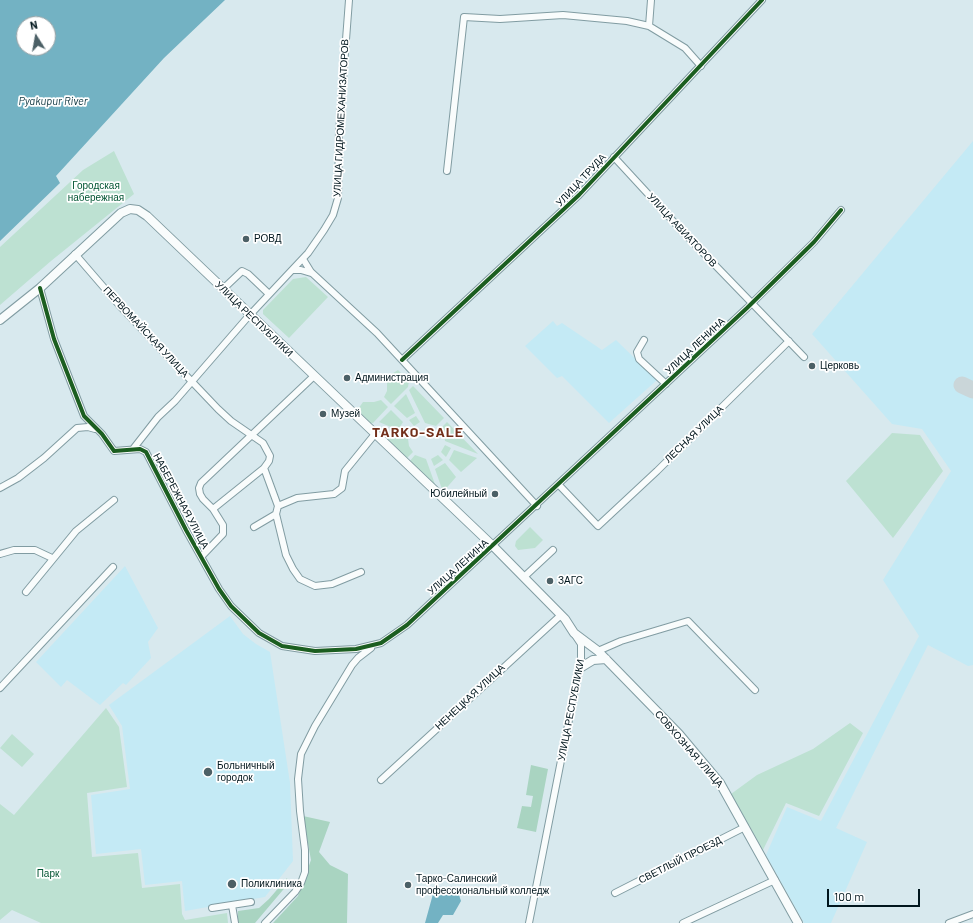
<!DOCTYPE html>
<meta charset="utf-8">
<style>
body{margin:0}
#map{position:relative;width:973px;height:923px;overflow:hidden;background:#d8e9ee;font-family:Barlow,sans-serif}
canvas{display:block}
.north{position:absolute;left:16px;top:16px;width:40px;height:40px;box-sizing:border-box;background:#fff;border:1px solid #99a2a5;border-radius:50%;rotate:349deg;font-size:11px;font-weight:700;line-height:16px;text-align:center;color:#00161d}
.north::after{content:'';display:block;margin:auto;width:14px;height:18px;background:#4c6066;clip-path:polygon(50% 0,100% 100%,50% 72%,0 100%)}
.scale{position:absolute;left:827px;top:889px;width:93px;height:18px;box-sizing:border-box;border:2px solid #00161d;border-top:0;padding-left:5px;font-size:12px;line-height:14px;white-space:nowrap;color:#00161d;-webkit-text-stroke:3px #fff;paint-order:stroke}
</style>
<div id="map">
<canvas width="973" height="923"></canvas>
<div class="north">N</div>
<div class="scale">100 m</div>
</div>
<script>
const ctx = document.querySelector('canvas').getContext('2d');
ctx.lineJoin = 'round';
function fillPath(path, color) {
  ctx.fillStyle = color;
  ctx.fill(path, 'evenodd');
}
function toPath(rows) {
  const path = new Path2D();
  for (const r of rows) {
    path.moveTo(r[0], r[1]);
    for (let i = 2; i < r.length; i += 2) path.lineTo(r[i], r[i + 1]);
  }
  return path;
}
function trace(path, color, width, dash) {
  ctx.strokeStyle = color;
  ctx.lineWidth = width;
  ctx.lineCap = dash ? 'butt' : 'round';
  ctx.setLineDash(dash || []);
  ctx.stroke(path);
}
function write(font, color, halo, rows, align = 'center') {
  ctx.font = font + ' Barlow,sans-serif';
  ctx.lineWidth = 3.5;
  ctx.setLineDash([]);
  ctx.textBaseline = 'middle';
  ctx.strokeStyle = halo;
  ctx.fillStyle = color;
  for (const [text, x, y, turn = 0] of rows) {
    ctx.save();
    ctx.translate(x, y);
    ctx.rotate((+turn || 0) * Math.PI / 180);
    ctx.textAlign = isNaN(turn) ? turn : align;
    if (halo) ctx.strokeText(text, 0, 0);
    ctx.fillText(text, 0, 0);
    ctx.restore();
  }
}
fillPath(toPath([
 [973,141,973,665,968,666,928,645,836,828,867,842,831,923,804,923,766,855,787,807,821,821,919,636,883,580,951,471,922,429,892,424,812,334],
 [553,321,557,326,562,323,602,350,616,340,657,380,609,423,562,376,557,378,525,346],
 [125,566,158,628,148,642,151,658,126,685,123,683,100,705,67,680,61,687,36,662],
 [230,616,243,634,256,644,270,652,290,783,293,861,265,897,185,911,182,881,145,885,141,849,96,854,91,795,130,789,122,726,109,705]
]), '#c4eaf5');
fillPath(toPath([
 [114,151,134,194,51,261,0,305,0,247,83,170],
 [306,277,328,297,289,338,263,314,263,310,293,279],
 [398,370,409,381,408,387,391,404,384,397,387,391,387,377],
 [413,386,444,418,436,426,425,423,409,390],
 [406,394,415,413,407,418,394,406],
 [381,400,388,407,373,423,367,424,356,412,363,402,374,402],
 [391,410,403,422,398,430,379,422],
 [416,416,420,422,414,426,409,420],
 [447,422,478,454,445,441,444,433,440,429],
 [375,426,408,439,409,446,413,452,406,459,373,428],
 [892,433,920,435,943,471,893,538,846,481],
 [445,445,451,448,446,457,441,452],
 [454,450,477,458,461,472,449,460],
 [415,455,426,459,437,490,409,462],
 [438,455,443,460,434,466,431,459],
 [445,463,456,477,443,492,435,469],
 [530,527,543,540,535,548,518,550,515,546,516,541],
 [106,708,119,727,127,787,87,793,92,857,138,853,142,888,180,884,182,914,185,920,227,913,228,923,41,923,12,910,0,920,0,804,14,815],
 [850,723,863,733,819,816,786,803,763,850,731,794,757,775,813,749],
 [12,734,34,754,22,767,0,748]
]), '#bde1d2');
fillPath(toPath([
 [531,765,548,769,536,832,517,828,522,806,531,807,533,796,526,795],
 [303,816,330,822,319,852,330,865,348,874,347,923,273,923,298,896,311,860],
 [287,878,288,884,255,923,238,923,238,911,259,908,269,899]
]), '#a9d4c1');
fillPath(toPath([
 [0,0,225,0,164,58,56,176,60,183,0,241],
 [24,24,48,24,48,48,24,48],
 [436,885,459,895,461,901,453,915,443,915,438,923,425,923,433,894,433,887]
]), '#73b2c3');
trace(toPath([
 [962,385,973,390]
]), '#cad6d9', 17);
const minor = toPath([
 [649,26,651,0],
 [614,157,684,233,804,357],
 [447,171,464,17,500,19,563,15,627,21,649,26,685,48,701,66],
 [75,254,119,305,218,409,231,421,263,443,270,456,269,461,264,468],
 [303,259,311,272,377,333,537,506],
 [292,270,308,253,324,230,333,215,338,198,339,132,349,0],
 [40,288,54,339,84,416,102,434,114,451,140,449,146,452,186,530,219,589,231,606,259,633,282,646,315,651,356,649,381,643,407,625,747,308,814,242,841,210],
 [223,289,242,271,248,274,269,294],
 [644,340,637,352,639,359,666,384],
 [402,360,579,195,762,0],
 [133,449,158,417,175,401,247,318,292,270,301,270,311,273],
 [559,485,598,526,657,471,789,341],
 [0,488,18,478,44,458,77,428,88,427,95,429],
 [213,509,203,499,200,494,199,488,201,483,314,376],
 [276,514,286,555,293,569,300,579,315,586,332,584,361,572],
 [254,527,276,514,278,506,297,498,334,494,342,488,345,471,375,434],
 [0,554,14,550,35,550,52,558],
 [202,556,223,534,223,525,213,509,264,468,278,506],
 [524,577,553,550],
 [26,592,76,531,114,500],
 [598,651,621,641,688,621,755,690],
 [0,688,113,567],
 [381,780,561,615],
 [615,893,745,827],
 [232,905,235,923],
 [212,908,251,902],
 [265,923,295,892,301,883,305,872,305,850,300,811,298,779,301,754,315,726,352,665,358,658,371,648],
 [529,923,581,659,581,644,575,635],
 [683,923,775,880],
 [949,923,973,914]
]);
const major = toPath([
 [0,320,40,288,121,213,130,209,138,210,147,216,493,546,565,619,574,633,598,651,679,734,720,783,798,923],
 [580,668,593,660,606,659]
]);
trace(minor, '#819ca2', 8);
trace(major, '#819ca2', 10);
trace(minor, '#f9fcfc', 6);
trace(major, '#f9fcfc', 8);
trace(toPath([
 [40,288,54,339,84,416,102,434,114,451,140,449,146,452,186,530,219,589,231,606,259,633,282,646,315,651,356,649,381,643,407,625,747,308,814,242,841,210],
 [402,360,579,195,762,0]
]), '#1b5e20', 4);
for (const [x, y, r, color] of [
 [246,239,4,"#4c6066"],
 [812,366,4,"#4c6066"],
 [347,378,4,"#4c6066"],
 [323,414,4,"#4c6066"],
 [495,494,4,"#4c6066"],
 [550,581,4,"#4c6066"],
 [208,772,5,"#4c6066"],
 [232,884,5,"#4c6066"],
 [408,885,4,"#4c6066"]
]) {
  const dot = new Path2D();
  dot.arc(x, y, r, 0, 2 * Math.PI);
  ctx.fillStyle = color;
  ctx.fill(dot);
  trace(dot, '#fff', 1.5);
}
write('10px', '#00161d', '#fff', [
 ["УЛИЦА ГИДРОМЕХАНИЗАТОРОВ",341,118,-87],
 ["УЛИЦА ТРУДА",581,180,-47],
 ["УЛИЦА АВИАТОРОВ",682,230,47],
 ["УЛИЦА РЕСПУБЛИКИ",254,319,44],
 ["ПЕРВОМАЙСКАЯ УЛИЦА",146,332,47],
 ["УЛИЦА ЛЕНИНА",695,346,-43],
 ["ЛЕСНАЯ УЛИЦА",694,434,-44],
 ["НАБЕРЕЖНАЯ УЛИЦА",181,501,62],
 ["УЛИЦА ЛЕНИНА",458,567,-42],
 ["НЕНЕЦКАЯ УЛИЦА",470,697,-43],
 ["УЛИЦА РЕСПУБЛИКИ",571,710,-79],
 ["СОВХОЗНАЯ УЛИЦА",689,749,49],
 ["СВЕТЛЫЙ ПРОЕЗД",680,860,-27]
]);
write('10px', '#005432', '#fff', [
 ["Городская",96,186],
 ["набережная",96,198],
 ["Парк",48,874]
]);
write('10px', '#00161d', '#fff', [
 ["РОВД",254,239],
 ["Церковь",820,366],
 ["Администрация",355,378],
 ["Музей",331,414],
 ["Юбилейный",487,494,"right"],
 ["ЗАГС",558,581],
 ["Больничный",217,766],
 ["городок",217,778],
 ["Тарко-Салинский",416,879],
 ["профессиональный колледж",416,891],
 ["Поликлиника",241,884]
], 'left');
write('italic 11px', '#0a323c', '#fff', [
 ["Pyakupur River",53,101]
]);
ctx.letterSpacing = '1px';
write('bold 14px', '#722f1a', '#fff', [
 ["TARKO-SALE",418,432]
]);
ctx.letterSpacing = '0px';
</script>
